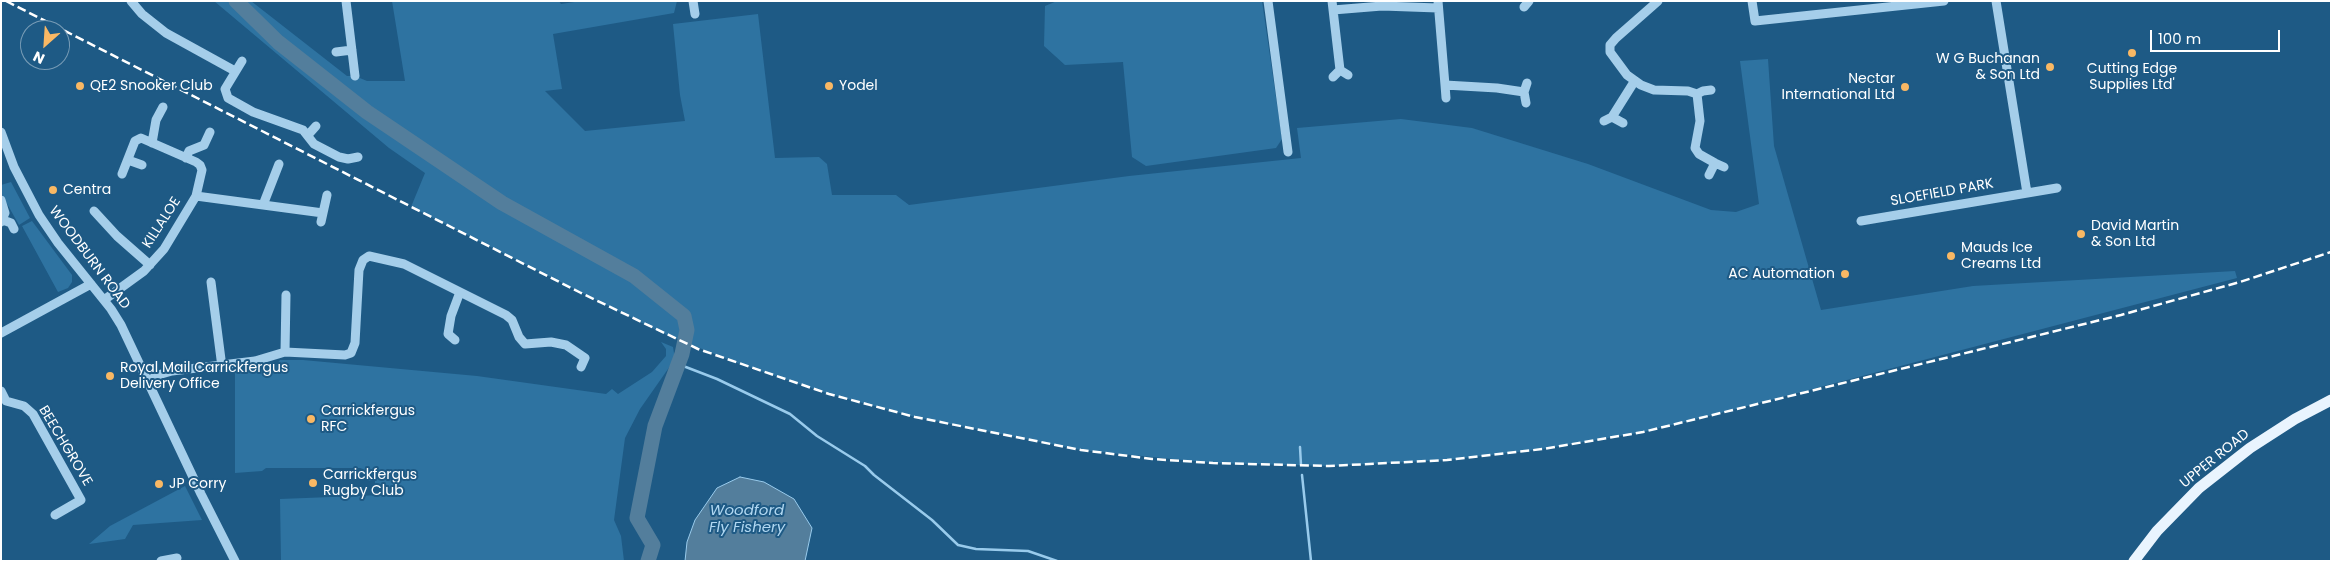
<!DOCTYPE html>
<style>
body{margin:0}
#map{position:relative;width:2332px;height:562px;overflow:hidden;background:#1e5a85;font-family:Poppins,sans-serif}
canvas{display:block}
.frame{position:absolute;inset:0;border:2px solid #fff;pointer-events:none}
.north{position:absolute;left:20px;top:20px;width:50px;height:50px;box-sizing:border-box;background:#1e5a85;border:1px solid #789cb6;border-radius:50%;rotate:206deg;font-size:14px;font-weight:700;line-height:20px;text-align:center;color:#fff}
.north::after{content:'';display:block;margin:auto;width:18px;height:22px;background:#f9b864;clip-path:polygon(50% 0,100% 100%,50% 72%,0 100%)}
.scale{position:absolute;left:2150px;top:30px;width:130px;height:22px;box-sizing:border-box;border:2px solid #fff;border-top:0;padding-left:6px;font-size:15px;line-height:18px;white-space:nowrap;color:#fff;-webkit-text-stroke:4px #1e5a85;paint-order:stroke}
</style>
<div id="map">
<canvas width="2332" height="562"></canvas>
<div class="frame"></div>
<div class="north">N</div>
<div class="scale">100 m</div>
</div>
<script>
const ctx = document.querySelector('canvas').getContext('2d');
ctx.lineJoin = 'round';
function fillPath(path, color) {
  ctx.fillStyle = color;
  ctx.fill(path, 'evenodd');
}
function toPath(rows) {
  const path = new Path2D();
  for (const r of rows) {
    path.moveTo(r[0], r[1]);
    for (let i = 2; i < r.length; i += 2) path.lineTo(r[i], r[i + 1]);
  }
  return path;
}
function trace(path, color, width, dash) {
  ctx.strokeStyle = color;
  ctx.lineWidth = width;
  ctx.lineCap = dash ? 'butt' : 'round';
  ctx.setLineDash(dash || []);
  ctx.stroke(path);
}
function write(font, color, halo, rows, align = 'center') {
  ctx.font = font + ' Poppins,sans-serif';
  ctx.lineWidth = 4;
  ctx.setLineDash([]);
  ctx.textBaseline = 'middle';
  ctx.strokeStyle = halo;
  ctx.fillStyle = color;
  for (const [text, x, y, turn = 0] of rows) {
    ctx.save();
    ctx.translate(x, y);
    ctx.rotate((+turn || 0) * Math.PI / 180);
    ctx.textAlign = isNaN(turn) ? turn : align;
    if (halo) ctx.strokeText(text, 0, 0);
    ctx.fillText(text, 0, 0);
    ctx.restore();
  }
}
fillPath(toPath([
 [214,1,251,1,347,76,355,76,367,81,405,81,392,1,559,1,561,4,581,1,677,1,674,13,553,34,562,89,545,91,585,131,685,121,680,95,673,24,758,14,775,158,819,157,827,164,832,195,896,195,909,205,1129,176,1301,158,1297,128,1401,119,1472,128,1588,164,1711,210,1736,212,1759,204,1740,61,1768,59,1774,146,1821,310,1973,286,2235,271,2237,278,1717,414,1643,432,1543,449,1447,460,1329,466,1213,463,1081,450,915,417,829,394,734,362,660,332,411,207,425,173,389,148],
 [1057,1,1262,1,1282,139,1276,148,1146,166,1132,157,1123,62,1065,65,1044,46,1045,6],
 [11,182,30,218,19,225,1,193,1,185],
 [32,221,72,275,72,282,68,288,58,292,22,226],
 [661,342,673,347,675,359,640,409,625,438,614,520,621,536,624,561,281,561,280,499,382,495,382,485,375,484,375,481,367,481,363,469,360,468,266,468,262,471,235,473,235,371,274,368,280,360,303,360,477,376,606,394,612,389,618,394,652,372,666,356,666,349],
 [185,486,202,520,133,525,125,539,89,544,110,526]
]), '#2e73a1');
const water = toPath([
 [740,477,764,482,794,499,812,528,805,561,685,561,687,542,695,520,717,488,740,477]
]);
fillPath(water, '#537e9c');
trace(water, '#99cbec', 1);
trace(toPath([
 [678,364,717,379,790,414,817,436,865,466,874,475,932,520,958,545,976,549,1028,551,1057,561],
 [1300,447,1301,465],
 [1302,475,1311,561]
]), '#99cbec', 2.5);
trace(toPath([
 [236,1,278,42,367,112,502,203,634,276,684,316,687,330,682,354,655,426,637,518,653,545,648,561]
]), '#537e9c', 15);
trace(toPath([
 [131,1,142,14,166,33,235,71],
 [346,1,355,76],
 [693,1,695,14],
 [1268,1,1288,152],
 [1332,1,1340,70],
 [1438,1,1445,85,1497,88,1524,92],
 [1658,1,1616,38,1610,45,1610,52,1627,75,1641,85,1654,90,1688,91,1697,94,1700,121,1695,148,1699,154,1715,163],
 [1752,1,1755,21,1944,1],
 [1996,1,2027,193],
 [1524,7,1529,1],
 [1333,10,1382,6,1438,8],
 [336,52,352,50],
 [242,61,225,89,228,98,253,112,303,130,314,144,339,157,348,159,358,157],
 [1333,77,1340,70,1348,75],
 [1445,85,1446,98],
 [1697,94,1703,91,1711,90],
 [1526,103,1524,92,1527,83],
 [1612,117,1634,82],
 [1604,121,1612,117,1623,123],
 [1,132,14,167,39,215,58,243,111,309,121,325,201,494,235,561],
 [308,135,316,126],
 [152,143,156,120,163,107],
 [186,158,189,151,204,145,210,132],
 [128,160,142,165],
 [1709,175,1715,163,1724,167],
 [196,196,323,213],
 [1,200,5,213,1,222],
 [263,205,279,164],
 [94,211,117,236,150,265],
 [3,220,11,223,14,229],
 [1861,221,2057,188],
 [321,222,327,195],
 [211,282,222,367],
 [104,300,144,271,164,249,196,196,202,170,200,165,196,162,141,138,135,141,122,174],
 [1,333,91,284],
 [455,340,448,334,451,316,460,292],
 [285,352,286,295],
 [148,381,158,375,172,371,255,361,285,352,345,355,351,353,355,343,359,270,363,260,369,256,404,264,506,315,512,320,519,337,525,344,551,342,566,345,585,358,581,367],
 [1,391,6,401,24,406,33,414,81,500,55,515],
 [161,561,177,558]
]), '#a5ceea', 9);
trace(toPath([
 [2134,561,2157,531,2199,488,2250,448,2295,419,2331,400]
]), '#e9f4fe', 11);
trace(toPath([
 [6,1,581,293,698,349,829,394,915,417,1081,450,1152,459,1213,463,1329,466,1447,460,1543,449,1643,432,2121,315,2240,282,2331,252]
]), '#fff', 2.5, [9, 4]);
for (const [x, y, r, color] of [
 [2132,53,5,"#f9b864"],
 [2050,67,5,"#f9b864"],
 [80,86,5,"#f9b864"],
 [829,86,5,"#f9b864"],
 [1905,87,5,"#f9b864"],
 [53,190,5,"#f9b864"],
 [2081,234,5,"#f9b864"],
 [1951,256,5,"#f9b864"],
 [1845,274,5,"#f9b864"],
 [110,376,5,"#f9b864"],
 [311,419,5,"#f9b864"],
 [313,483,5,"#f9b864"],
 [159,484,5,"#f9b864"]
]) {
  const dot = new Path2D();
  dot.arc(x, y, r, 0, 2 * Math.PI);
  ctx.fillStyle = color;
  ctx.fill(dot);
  trace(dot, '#1e5a85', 2);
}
write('14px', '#fff', '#1e5a85', [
 ["W G Buchanan",2040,59,"right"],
 ["& Son Ltd",2040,75,"right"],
 ["Cutting Edge",2132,69,"center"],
 ["Supplies Ltd'",2132,85,"center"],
 ["Nectar",1895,79,"right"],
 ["International Ltd",1895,95,"right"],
 ["QE2 Snooker Club",90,86],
 ["Yodel",839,86],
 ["Centra",63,190],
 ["David Martin",2091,226],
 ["& Son Ltd",2091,242],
 ["Mauds Ice",1961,248],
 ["Creams Ltd",1961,264],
 ["AC Automation",1835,274,"right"],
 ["Royal Mail Carrickfergus",120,368],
 ["Delivery Office",120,384],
 ["Carrickfergus",321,411],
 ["RFC",321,427],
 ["Carrickfergus",323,475],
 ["Rugby Club",323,491],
 ["JP Corry",169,484]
], 'left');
write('14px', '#fff', '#1e5a85', [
 ["SLOEFIELD PARK",1942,193,-10],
 ["KILLALOE",162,223,-57],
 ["WOODBURN ROAD",89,258,53],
 ["BEECHGROVE",65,446,59],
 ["UPPER ROAD",2215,459,-39]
]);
write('italic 15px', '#b1d8f2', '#1e5a85', [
 ["Woodford",747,511],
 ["Fly Fishery",747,528]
]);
</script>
